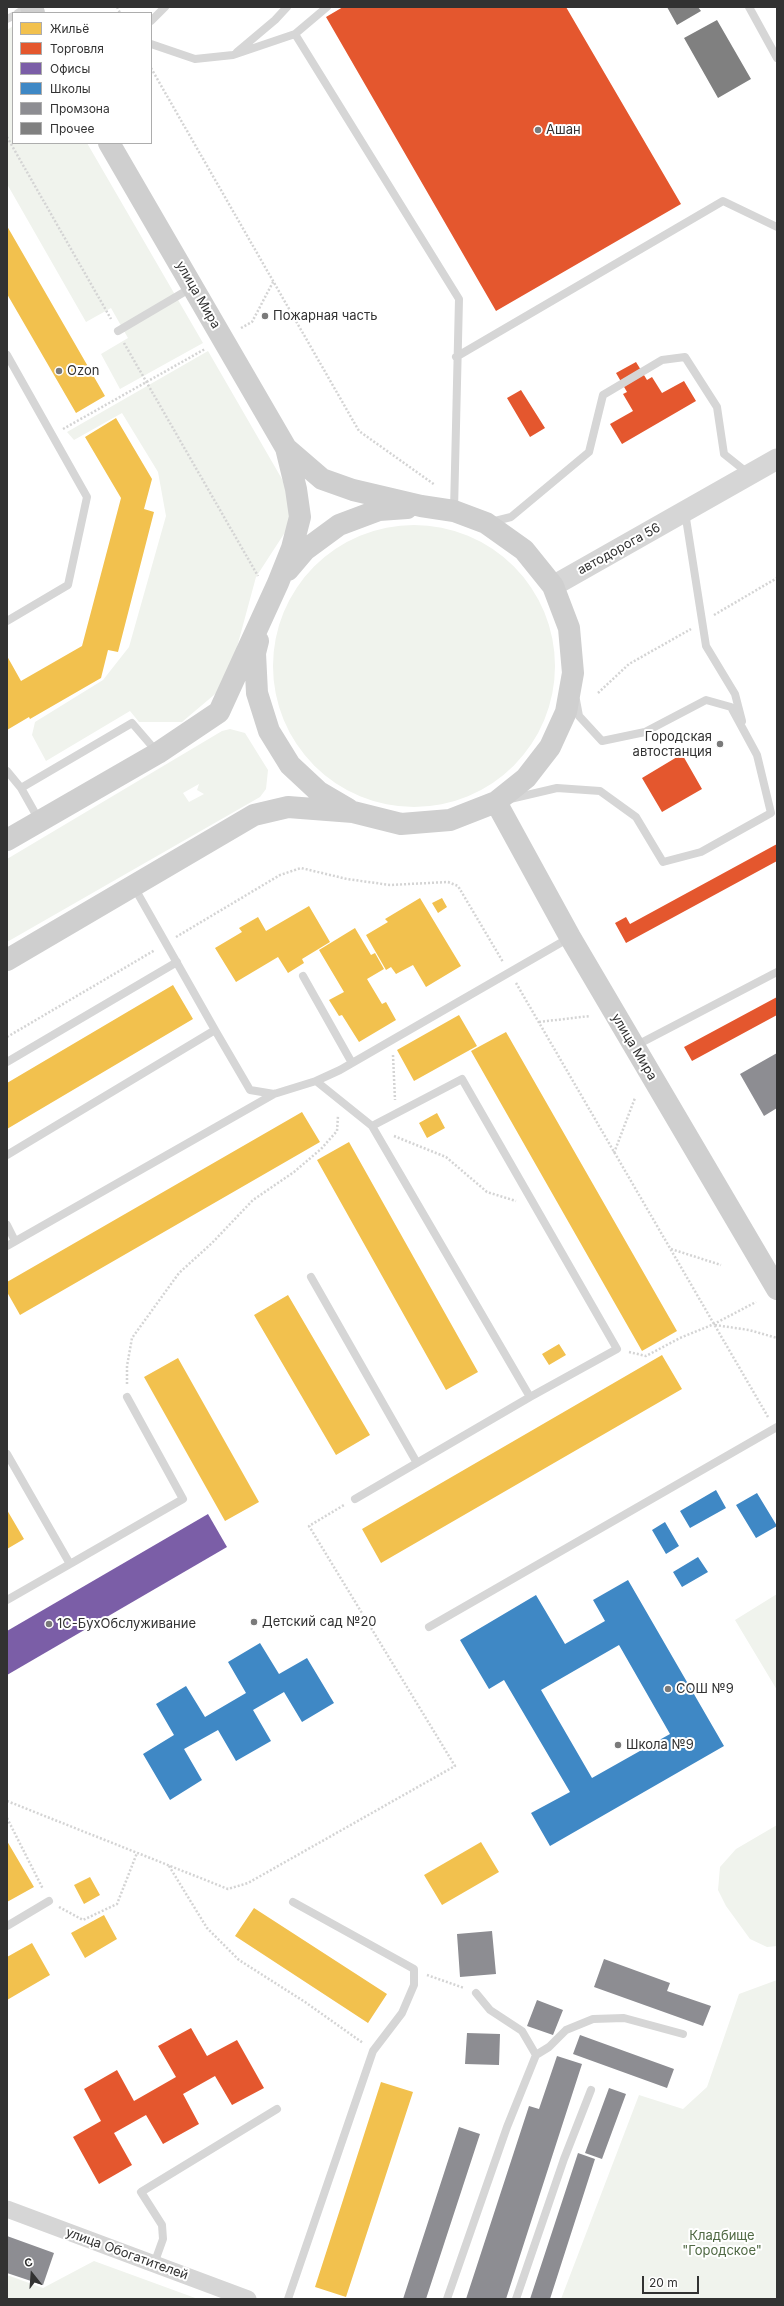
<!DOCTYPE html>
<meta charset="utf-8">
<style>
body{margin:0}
#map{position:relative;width:784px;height:2306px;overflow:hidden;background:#fff;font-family:Inter,sans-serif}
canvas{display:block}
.frame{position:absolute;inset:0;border:8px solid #323232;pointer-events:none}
.legend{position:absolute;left:12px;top:12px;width:140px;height:132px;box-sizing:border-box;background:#fff;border:1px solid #adadad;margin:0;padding:5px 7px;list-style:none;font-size:12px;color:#323232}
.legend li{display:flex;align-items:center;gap:8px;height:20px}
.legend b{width:20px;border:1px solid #adadad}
.north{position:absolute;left:12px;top:2254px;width:40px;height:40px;-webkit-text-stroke:3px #fff;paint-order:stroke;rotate:343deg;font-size:11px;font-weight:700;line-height:16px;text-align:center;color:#323232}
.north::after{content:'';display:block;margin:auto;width:14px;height:18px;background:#323232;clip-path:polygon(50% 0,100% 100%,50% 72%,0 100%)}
.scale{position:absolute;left:642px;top:2276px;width:57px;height:18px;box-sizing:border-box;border:2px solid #323232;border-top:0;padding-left:5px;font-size:12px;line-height:14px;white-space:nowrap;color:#323232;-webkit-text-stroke:3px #fff;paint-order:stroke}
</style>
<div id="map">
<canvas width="784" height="2306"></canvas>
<div class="frame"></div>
<ul class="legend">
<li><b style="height:11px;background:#f2c14e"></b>Жильё</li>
<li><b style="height:11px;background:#e4572e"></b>Торговля</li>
<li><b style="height:11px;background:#7b5ea7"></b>Офисы</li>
<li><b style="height:11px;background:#3f88c5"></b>Школы</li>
<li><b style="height:11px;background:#8d8d92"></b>Промзона</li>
<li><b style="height:11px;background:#808080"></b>Прочее</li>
</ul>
<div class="north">С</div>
<div class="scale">20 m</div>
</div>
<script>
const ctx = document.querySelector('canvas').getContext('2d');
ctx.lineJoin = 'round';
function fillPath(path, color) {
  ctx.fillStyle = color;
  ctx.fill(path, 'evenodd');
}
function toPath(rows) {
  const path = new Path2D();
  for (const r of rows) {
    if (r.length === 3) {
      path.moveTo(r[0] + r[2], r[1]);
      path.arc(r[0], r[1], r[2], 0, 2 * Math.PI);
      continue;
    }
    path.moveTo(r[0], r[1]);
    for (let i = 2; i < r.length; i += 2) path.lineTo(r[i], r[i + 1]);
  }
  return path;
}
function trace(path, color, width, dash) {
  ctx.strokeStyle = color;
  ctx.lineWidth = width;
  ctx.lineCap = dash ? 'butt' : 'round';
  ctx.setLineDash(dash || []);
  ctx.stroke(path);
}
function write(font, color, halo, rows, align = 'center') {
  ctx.font = font + ' Inter,sans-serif';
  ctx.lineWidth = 4;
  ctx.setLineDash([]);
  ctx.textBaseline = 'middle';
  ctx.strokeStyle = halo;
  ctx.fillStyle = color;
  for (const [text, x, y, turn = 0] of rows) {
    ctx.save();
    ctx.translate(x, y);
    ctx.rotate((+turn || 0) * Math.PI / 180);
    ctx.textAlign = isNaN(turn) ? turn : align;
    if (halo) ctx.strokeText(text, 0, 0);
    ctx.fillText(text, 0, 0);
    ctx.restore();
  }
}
fillPath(toPath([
 [13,26,13,143,87,143,203,343,120,389,101,354,128,338,111,308,86,322,7,184,7,30],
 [208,351,286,486,293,520,256,577,227,684,182,722,139,722,130,711,46,761,32,735,35,722,103,680,129,647,166,516,158,472,122,413,74,440,67,432],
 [414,666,141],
 [230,729,245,733,268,770,266,789,260,797,7,942,7,859,222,731],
 [199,784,197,790,204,794,189,802,183,793],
 [777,1594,777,1690,735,1620],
 [777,1825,777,1946,767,1947,750,1939,726,1906,718,1890,720,1867,736,1849],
 [777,1980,777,2299,561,2299,639,2095,683,2109,707,2087,739,1994],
 [94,2261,198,2299,7,2299,7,2275,43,2288]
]), '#f0f3ed');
fillPath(toPath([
 [7,226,105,396,76,413,7,294],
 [116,418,152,479,144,509,154,512,118,652,108,650,101,678,30,719,29,717,7,730,7,656,21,681,82,646,121,498,85,437],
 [420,898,461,966,426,987,413,965,396,974,391,967,386,970,366,935,388,922,385,919],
 [442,898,447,907,438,913,432,903],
 [309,906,330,942,302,959,304,963,288,973,278,957,236,982,215,948,242,932,239,928,258,917,266,931],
 [355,928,371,955,375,953,384,969,367,979,382,1004,386,1002,396,1020,359,1042,342,1015,339,1016,329,1000,344,992,319,950],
 [173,985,193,1019,7,1129,7,1083],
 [459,1015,477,1046,414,1081,397,1050],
 [506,1032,677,1331,642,1351,471,1051],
 [302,1112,320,1142,20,1315,7,1292,7,1282],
 [437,1113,445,1128,427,1138,419,1123],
 [349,1142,478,1372,446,1390,317,1160],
 [288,1295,370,1435,336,1455,254,1315],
 [559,1344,566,1355,549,1365,542,1354],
 [662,1355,682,1389,381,1563,362,1529],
 [178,1358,259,1502,225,1521,144,1377],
 [7,1510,24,1539,7,1549],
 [7,1841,34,1887,7,1902],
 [481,1842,499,1872,442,1905,424,1875],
 [90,1877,100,1895,84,1904,74,1885],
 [254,1908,387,1994,368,2023,235,1936],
 [104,1915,117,1939,85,1958,71,1933],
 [32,1943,50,1975,7,2000,7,1957],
 [381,2082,413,2092,346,2297,315,2287]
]), '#f2c14e');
fillPath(toPath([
 [343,7,566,7,681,204,496,311,326,17],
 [636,362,647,380,652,377,662,393,684,381,696,401,622,444,610,424,633,411,623,394,627,392,616,373],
 [521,390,545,428,530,437,507,398],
 [682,754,702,789,662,812,642,778],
 [777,844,777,861,626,943,615,923,626,917,630,924],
 [777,997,777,1015,692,1061,684,1047],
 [191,2028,207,2056,237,2040,264,2088,232,2105,215,2076,183,2094,199,2124,163,2144,146,2115,114,2133,132,2165,99,2184,73,2137,101,2121,84,2089,117,2070,134,2101,176,2077,158,2046]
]), '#e4572e');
fillPath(toPath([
 [208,1514,227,1547,7,1675,7,1631]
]), '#7b5ea7');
fillPath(toPath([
 [716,1490,726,1508,690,1528,680,1511],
 [757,1493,777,1526,756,1538,736,1505],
 [665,1522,679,1546,666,1554,652,1530],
 [698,1557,708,1572,682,1587,673,1572],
 [628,1580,724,1746,550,1846,531,1813,570,1792,504,1680,489,1689,460,1640,536,1595,565,1644,605,1621,593,1600],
 [619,1645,670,1734,592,1778,541,1690],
 [260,1643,279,1674,307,1658,334,1703,302,1722,284,1692,253,1710,271,1741,236,1761,218,1730,184,1749,202,1780,170,1800,143,1754,174,1735,156,1704,186,1686,205,1717,246,1693,228,1662]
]), '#3f88c5');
fillPath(toPath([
 [777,1053,777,1108,764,1116,740,1074],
 [492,1931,496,1974,460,1977,457,1934],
 [604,1959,670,1983,667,1991,711,2006,703,2026,594,1987],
 [537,2000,563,2010,553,2035,527,2026],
 [467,2033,500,2034,499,2065,465,2064],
 [580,2035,674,2069,667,2088,573,2054],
 [557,2056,582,2064,506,2299,466,2299,529,2106,539,2109],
 [609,2088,626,2094,602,2159,585,2153],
 [459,2127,480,2134,426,2299,403,2299],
 [578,2153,595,2159,550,2299,530,2299],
 [7,2236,54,2253,43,2285,7,2273]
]), '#8d8d92');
fillPath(toPath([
 [667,7,698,7,701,11,677,25],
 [717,20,751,79,718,98,684,38]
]), '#808080');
trace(toPath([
 [117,7,120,13],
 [151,68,359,431,435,485],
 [7,137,111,319],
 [241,328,252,322,273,282],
 [124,343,258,576],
 [63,429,205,349],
 [714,615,777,578],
 [598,693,629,664,691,629],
 [176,937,280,875,301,868,347,879,390,885,448,882,458,886,503,962],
 [516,983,768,1417],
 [539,1022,590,1016],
 [7,1037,155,950],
 [393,1055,395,1100],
 [394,1136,446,1157,487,1192,516,1201],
 [614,1153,635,1098],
 [671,1249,721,1265],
 [715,1325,749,1330,777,1338],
 [629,1352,646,1356,680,1338,714,1324,756,1302],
 [127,1384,127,1366,132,1338,179,1273,212,1243,253,1200,294,1172,321,1149,337,1131,338,1116],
 [7,1801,228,1889,248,1883,455,1766,309,1526,344,1505],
 [7,1818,43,1889],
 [169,1866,207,1928,239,1960,305,2002,363,2043],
 [59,1907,83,1920,117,1904,137,1853],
 [427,1975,464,1988]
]), '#d4d4d4', 2.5, [2, 2]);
trace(toPath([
 [749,7,777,58],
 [18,13,28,7],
 [7,19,13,16],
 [151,21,165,7],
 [295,34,459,299,454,510],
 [151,44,195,59,233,55,295,34,327,7],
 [237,52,275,20,287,7],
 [118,331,191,288],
 [7,355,87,497,68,585,7,621],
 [456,357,723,201,777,227],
 [685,512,706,646,735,694,742,721],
 [491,522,511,517,589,452,603,395,662,360,685,357,717,407,724,454,749,474],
 [7,771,21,788,39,820],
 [21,788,132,723,157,752],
 [510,799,557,788,600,791,636,817,663,862,701,852,771,813,757,755,731,707,706,700,645,732,602,741,579,716,576,700],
 [134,887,215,1030],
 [303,976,352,1063],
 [635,1046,777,972],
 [7,1062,177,962],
 [316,1081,372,1126,530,1397,617,1349,462,1079,372,1126],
 [7,1155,215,1030,250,1090,274,1094,316,1081,340,1070,569,938],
 [7,1225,15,1241],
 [7,1246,274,1094],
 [311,1277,417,1463],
 [7,1454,70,1564,7,1600],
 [355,1499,530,1397],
 [70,1564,183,1499,127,1397],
 [429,1627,777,1427],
 [7,1926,49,1901],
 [476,1993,490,2010,522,2031,536,2055],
 [154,2264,163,2239,162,2225,141,2192,277,2109],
 [288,2299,373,2051,402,2013,414,1985,414,1969,293,1902],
 [447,2299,507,2127,536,2055,549,2047,566,2030,593,2019,624,2018,683,2034],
 [516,2299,564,2159,591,2090]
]), '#d6d6d6', 8);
trace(toPath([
 [7,2209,248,2299]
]), '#d6d6d6', 17);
trace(toPath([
 [553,586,777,459]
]), '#d6d6d6', 21);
trace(toPath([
 [31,7,34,13],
 [288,570,305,550,339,525,379,510,407,508],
 [258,641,255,653,257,693,269,731,290,765,319,792,348,809],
 [496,802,570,937,777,1289],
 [7,840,158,753,219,712,278,583,292,548,300,517,296,489,286,448,109,143],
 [7,960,254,815,288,807,353,812,401,824,450,820,496,802,526,778,550,747,566,712,573,673,569,628,553,586,524,550,486,523,454,511,421,506,353,490,322,479,286,448]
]), '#cfcfcf', 22);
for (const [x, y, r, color] of [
 [538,130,4,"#7a7a7a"],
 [265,316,4,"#7a7a7a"],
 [59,371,4,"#7a7a7a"],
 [720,744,4,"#7a7a7a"],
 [254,1622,4,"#7a7a7a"],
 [49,1624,4,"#7a7a7a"],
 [668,1689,4,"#7a7a7a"],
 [618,1745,4,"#7a7a7a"]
]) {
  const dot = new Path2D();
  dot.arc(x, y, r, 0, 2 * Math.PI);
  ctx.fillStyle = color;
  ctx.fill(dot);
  trace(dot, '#fff', 1.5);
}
write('13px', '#323232', '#fff', [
 ["Ашан",546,130],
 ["Пожарная часть",273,316],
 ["Ozon",67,371],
 ["Городская",712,737,"right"],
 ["автостанция",712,752,"right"],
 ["Детский сад №20",262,1622],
 ["1С-БухОбслуживание",57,1624],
 ["СОШ №9",676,1689],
 ["Школа №9",626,1745]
], 'left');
write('13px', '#323232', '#fff', [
 ["улица Мира",198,295,60],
 ["автодорога 56",619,549,-29],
 ["улица Мира",634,1047,59],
 ["улица Обогатителей",127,2254,20]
]);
write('13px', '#506944', '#fff', [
 ["Кладбище",722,2236],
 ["\"Городское\"",722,2251]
]);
</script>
